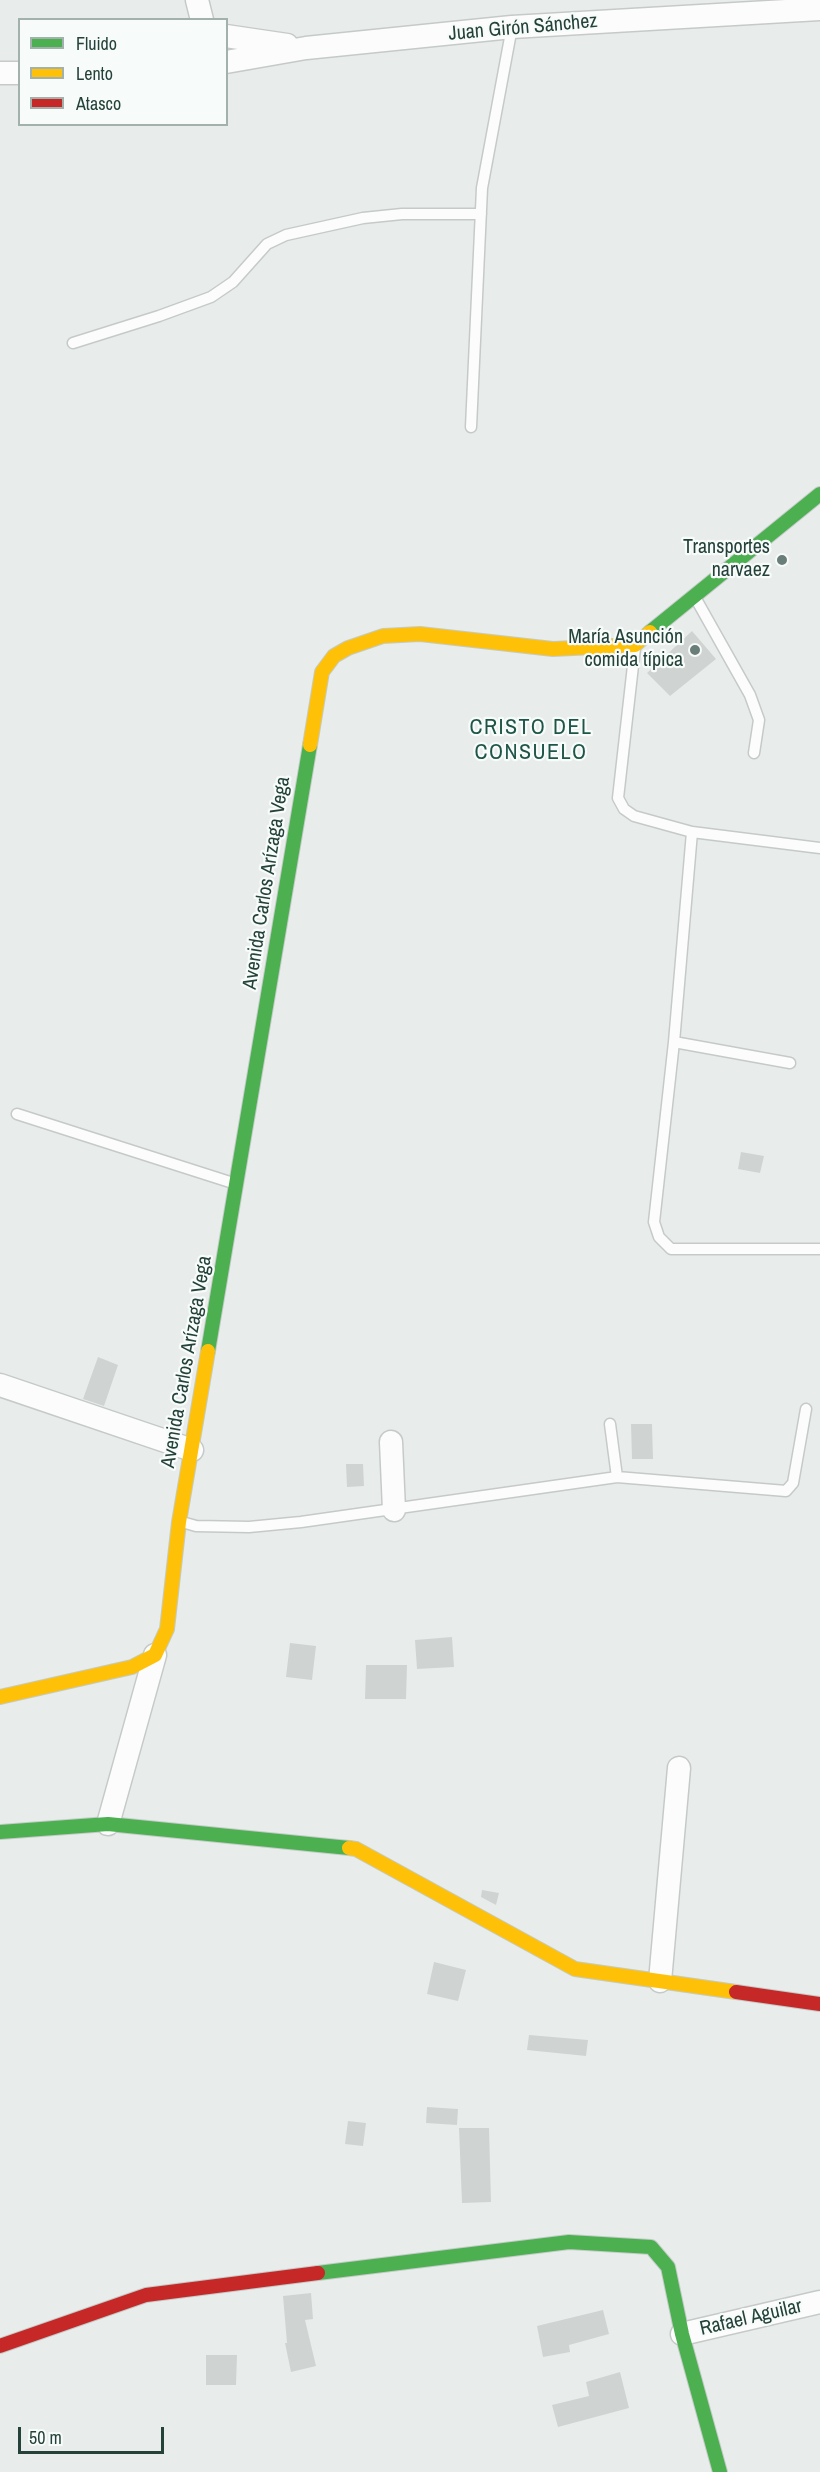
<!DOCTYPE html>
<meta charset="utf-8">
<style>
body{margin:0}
#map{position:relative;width:820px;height:2472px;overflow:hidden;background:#e8edeb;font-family:"Archivo Narrow",sans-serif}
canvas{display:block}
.legend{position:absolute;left:18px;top:18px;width:210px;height:108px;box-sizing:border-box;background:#f7fbf9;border:2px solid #a3b1ad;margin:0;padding:8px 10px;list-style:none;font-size:18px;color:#24423a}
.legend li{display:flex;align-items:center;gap:12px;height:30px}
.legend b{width:30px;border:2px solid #a3b1ad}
.scale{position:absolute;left:18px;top:2427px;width:146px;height:27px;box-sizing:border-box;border:3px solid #24423a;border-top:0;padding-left:8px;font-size:18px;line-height:21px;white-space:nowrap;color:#24423a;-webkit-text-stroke:4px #f7fbf9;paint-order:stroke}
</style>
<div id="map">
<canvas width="820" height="2472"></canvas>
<ul class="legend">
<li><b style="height:8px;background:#4caf50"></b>Fluido</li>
<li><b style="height:8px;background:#ffc107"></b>Lento</li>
<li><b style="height:8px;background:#c62828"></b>Atasco</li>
</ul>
<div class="scale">50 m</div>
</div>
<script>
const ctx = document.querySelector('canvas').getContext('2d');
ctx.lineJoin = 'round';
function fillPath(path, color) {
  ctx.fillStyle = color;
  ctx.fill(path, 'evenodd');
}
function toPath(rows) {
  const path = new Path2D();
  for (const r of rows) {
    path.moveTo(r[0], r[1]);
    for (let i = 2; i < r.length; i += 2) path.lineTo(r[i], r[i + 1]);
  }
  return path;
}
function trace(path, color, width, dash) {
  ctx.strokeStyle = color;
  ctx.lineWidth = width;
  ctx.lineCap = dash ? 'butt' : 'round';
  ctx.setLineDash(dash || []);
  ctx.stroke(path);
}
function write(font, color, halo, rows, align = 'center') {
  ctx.font = font + ' "Archivo Narrow",sans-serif';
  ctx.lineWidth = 4.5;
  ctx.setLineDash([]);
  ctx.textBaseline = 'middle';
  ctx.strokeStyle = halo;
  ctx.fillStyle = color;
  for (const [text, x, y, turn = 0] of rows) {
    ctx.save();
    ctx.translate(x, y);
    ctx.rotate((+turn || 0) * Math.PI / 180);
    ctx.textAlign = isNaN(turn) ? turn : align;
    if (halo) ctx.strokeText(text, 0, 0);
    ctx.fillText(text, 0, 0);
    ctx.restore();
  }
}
fillPath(toPath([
 [692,631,716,659,670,696,647,673],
 [741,1152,764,1156,760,1173,738,1169],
 [98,1357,118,1365,104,1406,83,1399],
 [631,1424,652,1424,653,1459,632,1459],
 [346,1464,363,1464,364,1486,347,1487],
 [452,1637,454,1667,417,1669,415,1640],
 [290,1643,316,1646,312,1680,286,1677],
 [366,1665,407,1665,406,1699,365,1699],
 [482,1890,499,1893,496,1905,481,1897],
 [434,1962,466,1970,458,2001,427,1994],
 [529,2035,588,2040,586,2056,527,2050],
 [427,2107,458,2109,457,2125,426,2123],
 [348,2121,366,2123,363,2146,345,2144],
 [459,2128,489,2128,491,2202,462,2203],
 [311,2293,313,2319,305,2320,316,2366,291,2372,285,2343,287,2343,283,2296],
 [603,2310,609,2334,569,2345,570,2352,543,2357,537,2326],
 [206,2355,237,2355,236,2385,206,2385],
 [620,2372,629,2408,558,2427,552,2405,589,2396,586,2382]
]), '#cfd4d2');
const lane = toPath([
 [73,343,159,316,211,297,233,282,267,244,286,235,363,218,402,214,481,214],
 [471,427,482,188,512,27],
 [696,599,750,695,759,720,754,753],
 [635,648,618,798,624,809,634,816,692,832,674,1042,654,1222,659,1237,671,1249,820,1249],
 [692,832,820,848],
 [674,1042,790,1063],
 [17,1114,233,1183],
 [617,1477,786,1491,793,1483,806,1409],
 [182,1522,196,1526,249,1527,301,1522,617,1477,610,1424]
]);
const street = toPath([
 [197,0,202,20],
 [226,36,287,45],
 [226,62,306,48,512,27,820,9],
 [0,73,20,73],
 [0,1385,192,1450],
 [391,1442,394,1510],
 [108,1824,155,1655],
 [660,1981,679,1768],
 [682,2334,820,2302]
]);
const fast = toPath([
 [650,632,820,494],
 [208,1351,310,745],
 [0,1832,108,1824,349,1848],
 [318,2273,569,2242,651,2247,668,2267,682,2334,720,2472]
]);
const slow = toPath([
 [310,745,322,672,334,656,348,648,383,636,420,634,553,649,635,645,650,632],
 [0,1697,132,1667,155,1655,167,1629,179,1522,208,1351],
 [349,1848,356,1849,575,1969,736,1992]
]);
const jam = toPath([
 [736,1992,820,2004],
 [0,2346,146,2295,318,2273]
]);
trace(lane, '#c5cac8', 13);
trace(street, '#c5cac8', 25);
trace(fast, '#c3cbc8', 16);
trace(slow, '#c3cbc8', 16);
trace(jam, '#c3cbc8', 16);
trace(lane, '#fcfcfc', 10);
trace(street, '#fcfcfc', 22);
trace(fast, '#4caf50', 14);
trace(slow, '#ffc107', 14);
trace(jam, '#c62828', 14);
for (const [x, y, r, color] of [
 [782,560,6,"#697e78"],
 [695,650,6,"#697e78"]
]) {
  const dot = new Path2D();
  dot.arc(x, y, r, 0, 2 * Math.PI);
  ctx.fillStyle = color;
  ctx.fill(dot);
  trace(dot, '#f7fbf9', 2);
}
write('20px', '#24423a', '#f7fbf9', [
 ["Juan Girón Sánchez",523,28,-5],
 ["Avenida Carlos Arízaga Vega",267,883,-81],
 ["Avenida Carlos Arízaga Vega",187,1362,-80],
 ["Rafael Aguilar",751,2318,-13]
]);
write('20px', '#24423a', '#f7fbf9', [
 ["Transportes",770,548],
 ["narvaez",770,571],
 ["María Asunción",683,638],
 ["comida típica",683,661]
], 'right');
ctx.letterSpacing = '1.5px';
write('22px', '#1f5548', '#f7fbf9', [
 ["CRISTO DEL",531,728],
 ["CONSUELO",531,753]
]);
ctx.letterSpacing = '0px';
</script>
